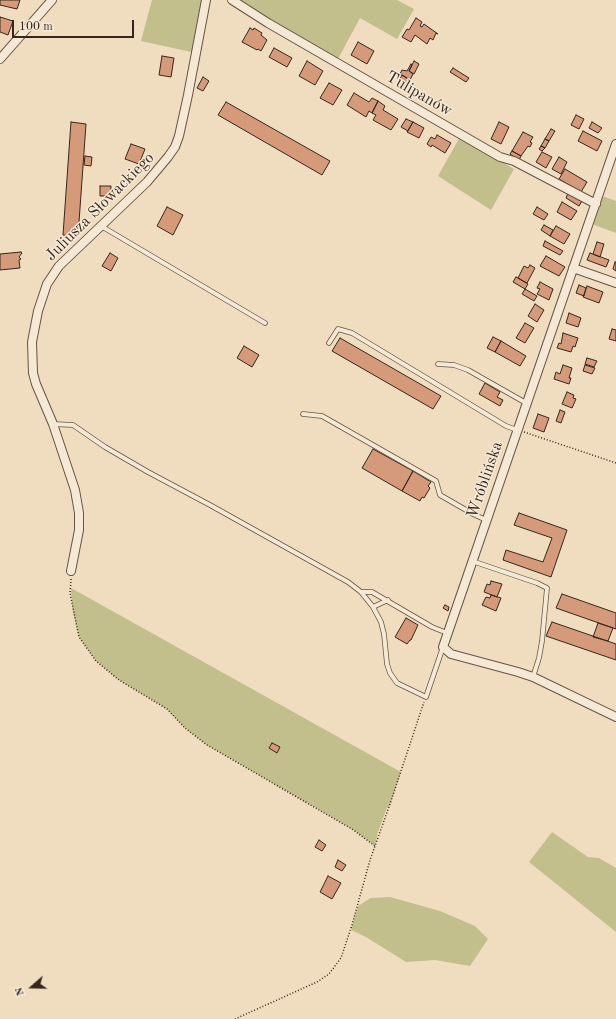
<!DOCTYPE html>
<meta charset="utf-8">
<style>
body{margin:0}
#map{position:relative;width:616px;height:1019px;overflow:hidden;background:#f0ddbf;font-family:"Old Standard TT",serif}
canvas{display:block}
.north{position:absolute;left:12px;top:967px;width:40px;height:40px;-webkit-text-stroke:3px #f5e9d5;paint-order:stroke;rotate:250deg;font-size:11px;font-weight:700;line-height:16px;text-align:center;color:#37261e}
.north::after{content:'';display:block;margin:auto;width:14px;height:18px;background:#37261e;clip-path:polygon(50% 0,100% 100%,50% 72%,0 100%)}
.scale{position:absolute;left:12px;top:20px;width:122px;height:18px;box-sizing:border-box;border:2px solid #37261e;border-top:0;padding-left:5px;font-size:12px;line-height:14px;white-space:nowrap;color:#37261e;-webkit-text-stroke:3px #f5e9d5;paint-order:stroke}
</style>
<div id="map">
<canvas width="616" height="1019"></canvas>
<div class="north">N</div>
<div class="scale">100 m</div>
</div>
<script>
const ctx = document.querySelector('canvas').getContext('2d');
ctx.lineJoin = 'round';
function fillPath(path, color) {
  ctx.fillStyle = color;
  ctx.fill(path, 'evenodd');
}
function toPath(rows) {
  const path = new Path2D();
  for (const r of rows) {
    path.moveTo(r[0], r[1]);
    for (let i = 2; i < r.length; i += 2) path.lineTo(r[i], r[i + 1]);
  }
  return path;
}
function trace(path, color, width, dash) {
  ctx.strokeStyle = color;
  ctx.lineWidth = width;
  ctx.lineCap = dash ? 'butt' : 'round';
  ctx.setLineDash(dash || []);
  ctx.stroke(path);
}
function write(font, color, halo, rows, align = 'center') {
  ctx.font = font + ' "Old Standard TT",serif';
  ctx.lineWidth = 3;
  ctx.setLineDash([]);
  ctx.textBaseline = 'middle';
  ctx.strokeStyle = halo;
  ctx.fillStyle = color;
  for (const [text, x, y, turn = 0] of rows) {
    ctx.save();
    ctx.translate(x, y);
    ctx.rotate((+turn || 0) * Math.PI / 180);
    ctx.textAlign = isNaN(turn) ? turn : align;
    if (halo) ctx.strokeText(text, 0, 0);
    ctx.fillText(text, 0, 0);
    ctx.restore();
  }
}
fillPath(toPath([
 [152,0,206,0,196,53,141,41],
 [232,0,397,0,414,9,397,39,360,18,338,59],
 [460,137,514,169,491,210,438,176],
 [602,196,616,201,616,233,592,224],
 [71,588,401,772,389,808,387,808,378,832,375,846,352,829,207,745,185,728,167,709,119,680,96,661,79,637,73,613],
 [552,832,588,857,599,858,616,868,616,932,529,862],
 [390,897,440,911,475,926,488,939,470,966,435,960,406,962,366,937,351,930,358,906,371,898]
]), '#c2bf8c');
const building = toPath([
 [0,0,20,0,17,9,0,5,0,0],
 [0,17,13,21,8,35,0,32,0,17],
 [416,18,422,22,420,26,422,27,424,24,438,34,436,33,433,40,430,38,427,44,415,35,411,42,402,37,407,29,409,30,416,18],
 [250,28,253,30,254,28,262,33,261,35,267,40,261,51,258,49,257,50,242,42,250,28],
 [358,42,374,51,367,64,351,55,358,42],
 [274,48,292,58,287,67,269,57,274,48],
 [162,56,174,58,171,77,159,75,162,56],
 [307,61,323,71,315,85,299,76,307,61],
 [414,61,419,64,414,74,409,71,414,61],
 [411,64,412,65,409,71,413,74,410,80,400,74,402,70,407,71,411,64],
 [453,68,469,78,466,82,450,72,453,68],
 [402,75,410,80,404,89,397,84,402,75],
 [203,77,209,81,203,91,197,88,203,77],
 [329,83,342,90,333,105,320,98,329,83],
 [354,93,369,102,372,98,378,101,372,113,369,111,366,117,347,105,354,93],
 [378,101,385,106,383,110,398,119,391,130,373,120,376,115,372,113,378,101],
 [226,102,330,161,322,175,218,115,226,102],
 [576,115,584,119,579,129,571,125,576,115],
 [406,119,413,122,408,131,401,127,406,119],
 [71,122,86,124,78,236,63,235,71,122],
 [413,122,424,128,419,138,407,132,413,122],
 [499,122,509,127,501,144,491,139,499,122],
 [592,122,602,128,598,133,589,128,592,122],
 [551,129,555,131,549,141,545,139,551,129],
 [583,131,602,141,597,151,578,141,583,131],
 [523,132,533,137,530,142,532,143,530,147,528,146,521,156,512,151,523,132],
 [437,135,451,143,445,153,432,145,431,147,427,144,431,137,435,139,437,135],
 [545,139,549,141,545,148,541,146,545,139],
 [131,144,145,149,139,164,125,159,131,144],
 [541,146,545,148,542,151,539,149,541,146],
 [512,151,521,156,519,160,510,154,512,151],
 [542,152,552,157,546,168,536,162,542,152],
 [85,156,92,157,91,166,84,165,85,156],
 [559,157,567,162,561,174,552,169,559,157],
 [565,169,587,182,581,192,559,179,565,169],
 [100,186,111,186,111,196,100,196,100,186],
 [568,193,582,201,579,206,566,198,568,193],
 [562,202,577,211,571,220,557,212,562,202],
 [167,207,183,215,173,235,157,226,167,207],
 [537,207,548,214,544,220,533,214,537,207],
 [544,225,553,230,550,236,541,230,544,225],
 [556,226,570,234,564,244,550,236,556,226],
 [545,241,563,251,560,255,543,246,545,241],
 [597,242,604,244,600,257,593,254,597,242],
 [21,252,22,253,19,257,21,259,19,260,20,268,0,270,0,254,21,252],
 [110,253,118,258,111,271,102,266,110,253],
 [590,253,609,260,606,267,587,260,590,253],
 [546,256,565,267,559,276,540,266,546,256],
 [615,262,616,262,616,271,613,269,615,262],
 [530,265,535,268,527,283,518,278,524,266,528,268,530,265],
 [516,277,528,284,525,289,513,282,516,277],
 [540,282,553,289,549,300,537,294,540,289,537,288,540,282],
 [579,285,586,288,584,296,576,293,579,285],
 [587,286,603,292,599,303,583,297,587,286],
 [525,289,537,296,534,301,522,294,525,289],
 [535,304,544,310,537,322,528,316,535,304],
 [569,313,581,318,578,327,566,323,569,313],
 [525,323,534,328,525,343,516,338,525,323],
 [612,329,616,330,616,341,609,339,612,329],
 [563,333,578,338,575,347,573,346,571,352,557,348,559,343,561,344,563,333],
 [493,337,501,341,495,352,487,348,493,337],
 [340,338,441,396,433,409,332,351,340,338],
 [501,341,526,356,520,366,495,352,501,341],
 [244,346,259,355,252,367,237,358,244,346],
 [587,358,597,361,594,367,585,364,587,358],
 [563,365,572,368,569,378,571,378,569,384,554,379,556,372,560,374,563,365],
 [585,365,595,368,592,374,583,371,585,365],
 [485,383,500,392,497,397,503,400,500,406,479,394,485,383],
 [567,392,574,395,573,398,576,399,572,408,562,404,567,392],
 [560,410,565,412,561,423,556,421,560,410],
 [538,414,549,418,544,432,533,428,538,414],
 [373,449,413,471,402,491,362,468,373,449],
 [413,471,431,482,428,486,430,488,424,498,422,497,420,501,402,491,413,471],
 [519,513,567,530,551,577,503,560,506,550,543,562,552,538,514,525,519,513],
 [491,581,502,584,497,597,484,592,487,584,490,585,491,581],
 [562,594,616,613,616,629,556,608,562,594],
 [491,595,501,598,496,611,482,605,486,597,490,598,491,595],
 [445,605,449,607,448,611,443,608,445,605],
 [406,618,418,625,411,640,410,640,407,644,395,637,406,618],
 [552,622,616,644,616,660,546,636,552,622],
 [598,623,613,628,608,641,593,637,598,623],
 [272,743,280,747,277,753,269,748,272,743],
 [319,840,326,845,322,851,315,847,319,840],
 [338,860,346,865,342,871,335,867,338,860],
 [328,876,341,883,332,899,320,892,328,876]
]);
fillPath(building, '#d49a79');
trace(building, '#37261e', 1);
const lane = toPath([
 [101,226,265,323],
 [329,343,338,329,352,333,506,426,517,430],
 [438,364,454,365,468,370,526,403],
 [303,414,322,416,436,481,440,495,473,514,486,520],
 [53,424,73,425,105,447,148,472,210,505,348,582,361,592,373,607,381,622,384,634,387,664,390,673,397,683,426,697,443,647],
 [472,561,537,583,547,588,542,641,539,658,533,677],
 [361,592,372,592,432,627,447,633],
 [373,607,388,600]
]);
const street = toPath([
 [232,0,268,23,500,157,514,161,596,204],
 [0,59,52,0],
 [616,144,443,647,451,654,518,672,533,677,616,717],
 [573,268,616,283],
 [71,571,79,530,79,513,75,490,53,424,36,384,33,373,32,342,38,311,47,284,59,266,147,182,168,157,175,147,179,136,188,95,206,0]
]);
trace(lane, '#655446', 5.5);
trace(street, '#655446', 10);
trace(toPath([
 [524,432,616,463],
 [71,579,70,593,79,637,96,661,119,680,167,709,185,728,207,745,352,829,375,846],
 [235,1019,317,982,329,974,341,958,352,925,370,860,390,804,424,702]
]), '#37261e', 1.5, [1, 2]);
trace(lane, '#f5e9d5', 4);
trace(street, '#f5e9d5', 8);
write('16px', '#37261e', '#f5e9d5', [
 ["Tulipanów",419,94,30],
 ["Juliusza Słowackiego",100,207,-45],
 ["Wróblińska",485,480,-71]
]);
</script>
